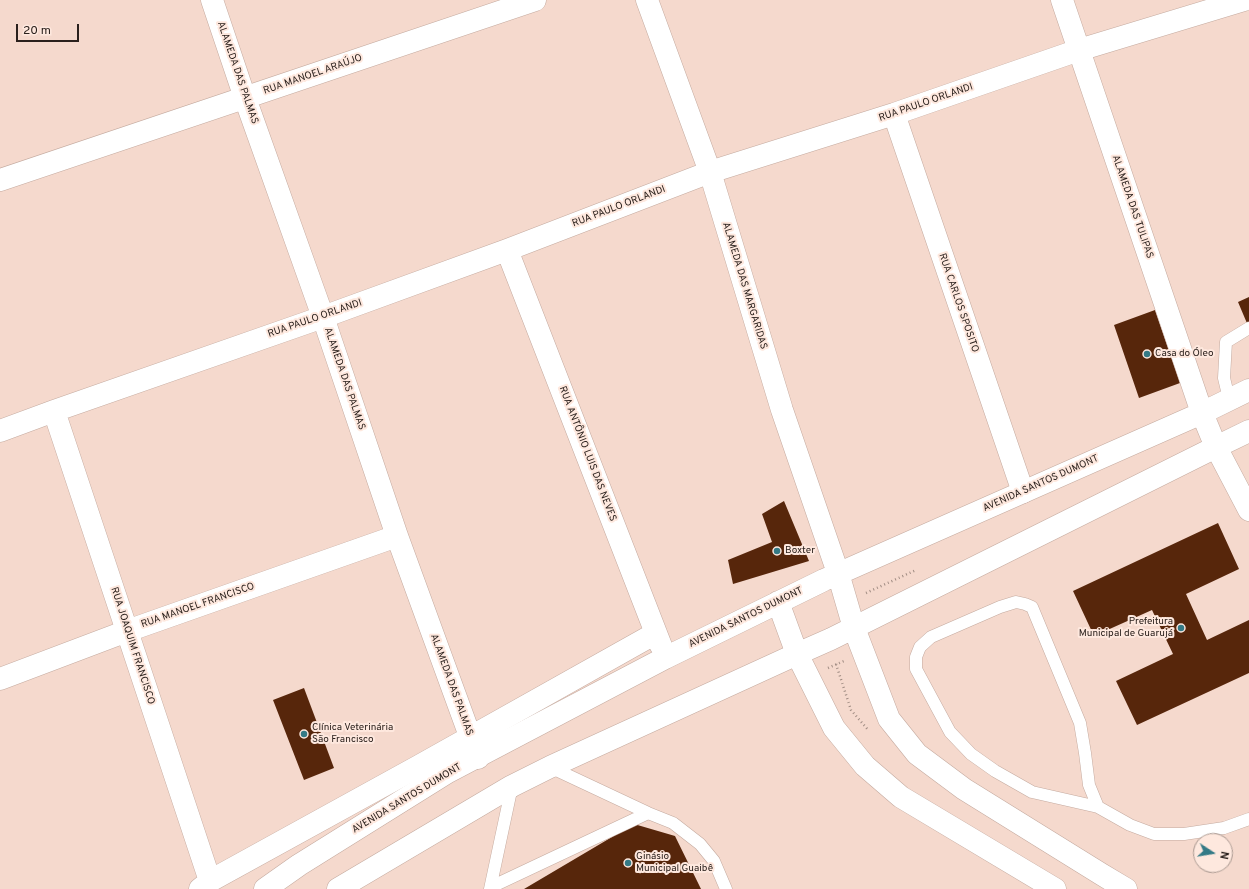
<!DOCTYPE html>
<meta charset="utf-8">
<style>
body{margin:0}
#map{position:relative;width:1249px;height:889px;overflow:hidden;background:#f5d9cd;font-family:Overpass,sans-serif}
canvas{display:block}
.north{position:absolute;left:1193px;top:833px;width:40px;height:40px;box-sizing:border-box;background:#fee8de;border:1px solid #a99890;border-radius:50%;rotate:102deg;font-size:11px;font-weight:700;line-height:16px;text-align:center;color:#2a201c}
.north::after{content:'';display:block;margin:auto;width:14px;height:18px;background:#347a86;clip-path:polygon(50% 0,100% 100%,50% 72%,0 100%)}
.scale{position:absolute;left:16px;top:24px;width:63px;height:18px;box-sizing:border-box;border:2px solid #2a201c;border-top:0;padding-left:5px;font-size:12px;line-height:14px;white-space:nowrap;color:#2a201c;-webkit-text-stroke:3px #fee8de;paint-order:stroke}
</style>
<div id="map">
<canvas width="1249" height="889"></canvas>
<div class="north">N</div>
<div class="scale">20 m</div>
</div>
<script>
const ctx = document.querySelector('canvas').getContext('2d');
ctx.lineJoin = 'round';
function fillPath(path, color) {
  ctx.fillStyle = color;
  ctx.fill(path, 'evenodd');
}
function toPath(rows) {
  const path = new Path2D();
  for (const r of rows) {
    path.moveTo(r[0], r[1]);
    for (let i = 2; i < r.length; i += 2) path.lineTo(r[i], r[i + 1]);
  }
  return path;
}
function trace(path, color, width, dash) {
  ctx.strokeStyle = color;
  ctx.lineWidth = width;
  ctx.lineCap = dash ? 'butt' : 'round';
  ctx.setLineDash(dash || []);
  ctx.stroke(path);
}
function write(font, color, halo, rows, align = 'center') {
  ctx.font = font + ' Overpass,sans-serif';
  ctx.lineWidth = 4;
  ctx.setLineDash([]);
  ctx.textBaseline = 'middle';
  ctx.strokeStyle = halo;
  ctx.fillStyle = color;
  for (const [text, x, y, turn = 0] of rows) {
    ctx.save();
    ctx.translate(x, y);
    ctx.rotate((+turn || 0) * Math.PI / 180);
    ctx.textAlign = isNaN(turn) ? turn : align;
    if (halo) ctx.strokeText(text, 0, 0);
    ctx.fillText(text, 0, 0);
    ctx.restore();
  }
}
fillPath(toPath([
 [1249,297,1249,328,1238,302],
 [1155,310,1180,383,1139,398,1114,325],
 [784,501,809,561,733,584,728,560,772,542,762,514],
 [1218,523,1239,569,1186,594,1207,640,1249,620,1249,673,1137,725,1116,681,1173,654,1152,610,1094,636,1073,591],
 [304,688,334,768,304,780,273,700],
 [634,824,675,836,701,889,524,889]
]), '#57260b');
const lane = toPath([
 [1229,399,1224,378,1226,342,1249,328],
 [550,767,648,813,673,823,700,844,714,861,726,889],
 [1098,807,1032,792,995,771,971,754,950,732,916,669,916,657,920,647,931,637,1000,607,1016,602,1025,604,1032,607,1080,723,1085,753,1089,785,1098,807,1130,825,1154,834,1184,834,1224,828,1249,819],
 [491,887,648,813],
 [490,889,512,786]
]);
const street = toPath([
 [212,0,245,98,323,317,397,536,478,758],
 [894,114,1023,492],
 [0,180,535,0],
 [507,250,661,646],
 [54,411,210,881],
 [0,431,54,411,323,317,507,250,710,172,894,114,1079,50,1244,0],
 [1216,447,1249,510],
 [0,679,127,631,397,536],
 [200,889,210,881,419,766,656,633]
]);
const secondary = toPath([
 [647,0,710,172,782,410,838,573,854,628,889,719,917,754,964,789,1101,874,1126,889],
 [1062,0,1202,413,1216,447],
 [778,602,797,654,834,728,865,766,901,797,1055,889],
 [265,889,299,865,448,772,665,658,824,580,1202,413,1249,390],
 [338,889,512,786,550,767,797,654,831,639,1216,447,1249,431]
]);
trace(lane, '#c4aa9f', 13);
trace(street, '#c4aa9f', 23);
trace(secondary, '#c4aa9f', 23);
trace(toPath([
 [866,593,916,570],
 [836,664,851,710,869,731],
 [828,668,844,661]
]), '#a18d84', 2.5, [1, 3]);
trace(lane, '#fff', 12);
trace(street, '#fff', 22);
trace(secondary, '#fff', 22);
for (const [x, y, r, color] of [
 [1147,354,4,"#347a86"],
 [777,551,4,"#347a86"],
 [1181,628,4,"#347a86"],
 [304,734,4,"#347a86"],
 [628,863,4,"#347a86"]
]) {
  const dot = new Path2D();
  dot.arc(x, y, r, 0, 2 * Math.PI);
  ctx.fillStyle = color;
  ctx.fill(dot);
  trace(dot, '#fee8de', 1.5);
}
write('10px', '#2a201c', '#fee8de', [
 ["ALAMEDA DAS PALMAS",237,73,71],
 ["RUA MANOEL ARAÚJO",313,75,-19],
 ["RUA PAULO ORLANDI",926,103,-19],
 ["RUA PAULO ORLANDI",619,207,-21],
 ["ALAMEDA DAS TULIPAS",1132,207,71],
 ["ALAMEDA DAS MARGARIDAS",744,286,73],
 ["RUA CARLOS SPOSITO",958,303,71],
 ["RUA PAULO ORLANDI",315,319,-19],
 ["ALAMEDA DAS PALMAS",344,379,71],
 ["RUA ANTÔNIO LUIS DAS NEVES",587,454,69],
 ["AVENIDA SANTOS DUMONT",1041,484,-24],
 ["RUA MANOEL FRANCISCO",198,606,-19],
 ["AVENIDA SANTOS DUMONT",746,618,-26],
 ["RUA JOAQUIM FRANCISCO",132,646,72],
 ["ALAMEDA DAS PALMAS",451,685,70],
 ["AVENIDA SANTOS DUMONT",407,799,-31]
]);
write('10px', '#2a201c', '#fee8de', [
 ["Casa do Óleo",1155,354],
 ["Boxter",785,551],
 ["Prefeitura",1173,622,"right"],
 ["Municipal de Guarujá",1173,634,"right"],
 ["Clínica Veterinária",312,728],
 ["São Francisco",312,740],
 ["Ginásio",636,857],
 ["Municipal Guaibê",636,869]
], 'left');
</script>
